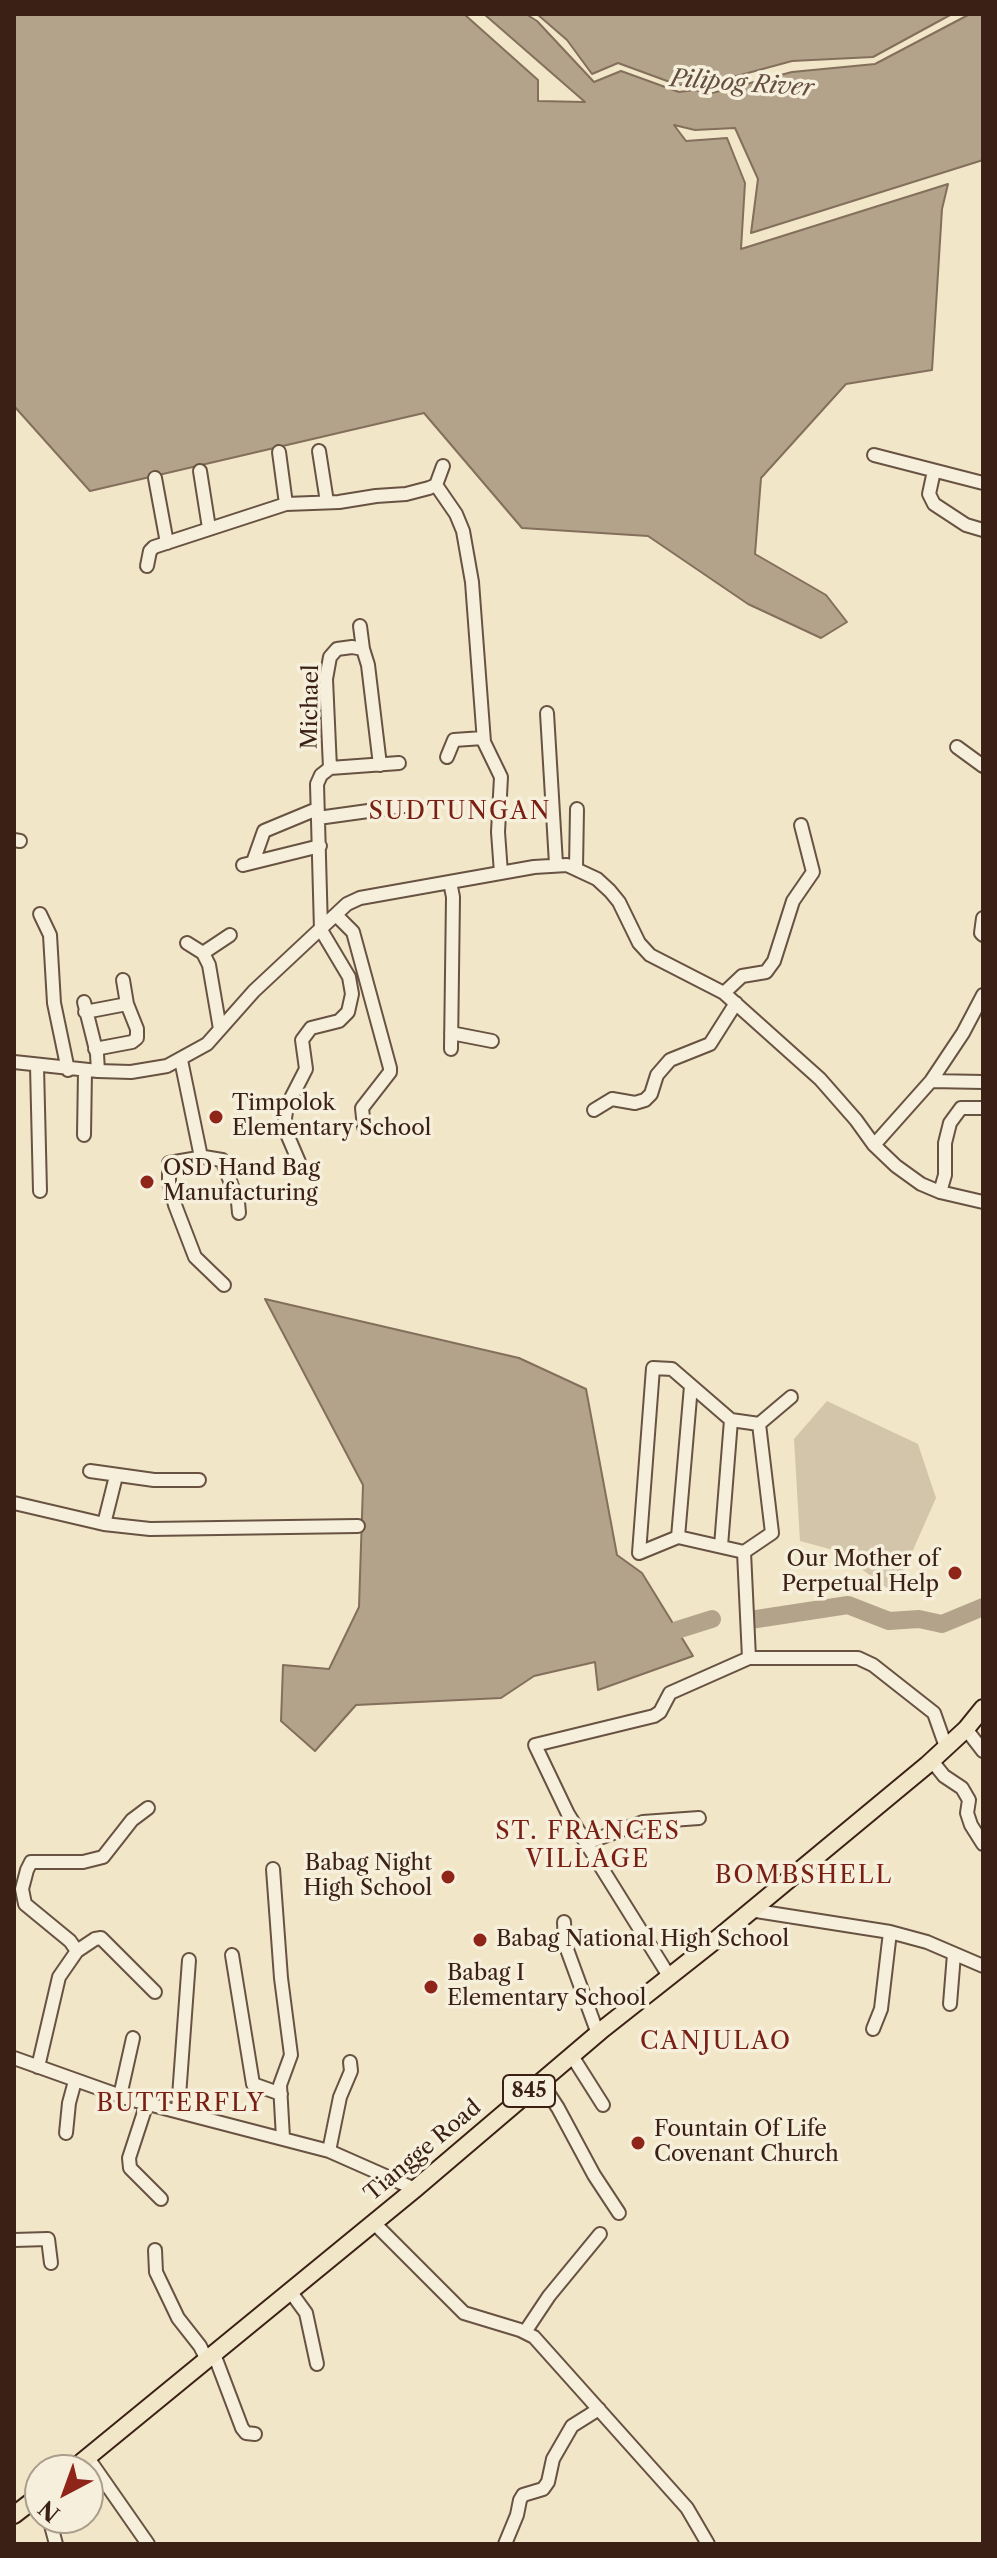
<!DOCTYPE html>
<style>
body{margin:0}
#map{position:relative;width:997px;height:2558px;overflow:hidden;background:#f1e6c8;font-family:"Libre Caslon Text",serif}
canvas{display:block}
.frame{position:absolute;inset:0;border:16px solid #3b2115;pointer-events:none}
.north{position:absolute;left:24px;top:2454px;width:80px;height:80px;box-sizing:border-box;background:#f6efdb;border:2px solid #ab9d8c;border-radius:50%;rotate:221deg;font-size:22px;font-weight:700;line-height:32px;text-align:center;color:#3b2115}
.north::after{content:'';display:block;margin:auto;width:28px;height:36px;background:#8f2418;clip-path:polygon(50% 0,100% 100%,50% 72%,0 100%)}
</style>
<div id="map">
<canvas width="997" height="2558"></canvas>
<div class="frame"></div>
<div class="north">N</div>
</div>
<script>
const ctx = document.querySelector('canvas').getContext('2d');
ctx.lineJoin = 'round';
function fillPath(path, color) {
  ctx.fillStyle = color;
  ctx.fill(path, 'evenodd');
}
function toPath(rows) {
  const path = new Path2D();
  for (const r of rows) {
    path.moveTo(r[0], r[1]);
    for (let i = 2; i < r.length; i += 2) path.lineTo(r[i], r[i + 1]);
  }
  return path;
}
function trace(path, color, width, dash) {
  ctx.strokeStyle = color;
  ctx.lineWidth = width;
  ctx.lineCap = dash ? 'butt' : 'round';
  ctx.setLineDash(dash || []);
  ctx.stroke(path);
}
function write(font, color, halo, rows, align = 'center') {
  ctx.font = font + ' "Libre Caslon Text",serif';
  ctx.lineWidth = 7;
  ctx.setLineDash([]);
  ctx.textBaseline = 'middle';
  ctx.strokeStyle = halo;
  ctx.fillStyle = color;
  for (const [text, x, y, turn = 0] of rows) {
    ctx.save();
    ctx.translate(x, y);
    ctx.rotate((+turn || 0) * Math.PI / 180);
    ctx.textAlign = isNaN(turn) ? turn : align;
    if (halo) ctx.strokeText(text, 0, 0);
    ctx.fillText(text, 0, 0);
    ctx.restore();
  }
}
fillPath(toPath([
 [827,1401,918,1444,936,1498,894,1593,837,1551,800,1541,794,1439]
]), '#d2c5aa');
const water = toPath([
 [14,14,464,14,538,80,538,101,585,102,484,14,526,14,537,21,594,82,621,71,679,92,694,90,712,93,792,72,875,64,970,14,983,14,983,160,751,233,758,179,735,128,695,130,674,125,686,141,727,138,745,183,741,249,948,184,942,209,932,370,846,384,761,478,755,554,826,595,847,622,821,638,748,604,648,536,522,528,424,413,90,491,14,406,14,14],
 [537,14,952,14,873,57,792,61,711,83,678,85,618,63,592,74,567,40,537,14],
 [265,1299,519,1358,586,1389,617,1555,642,1573,693,1656,598,1690,595,1662,534,1676,501,1698,356,1705,315,1751,281,1721,283,1665,329,1669,359,1607,363,1485,265,1299]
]);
fillPath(water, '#b3a38b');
trace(water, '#836f5c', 2);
trace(toPath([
 [750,1620,848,1605,889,1621,919,1619,942,1624,983,1607],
 [677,1630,712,1619]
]), '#b3a38b', 18);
const minor = toPath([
 [319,451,327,502],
 [279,452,286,504],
 [874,455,983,483],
 [200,471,209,528],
 [934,471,929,494,934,504,966,525,983,530],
 [155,478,167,543],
 [436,485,456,514,463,531,472,582,484,742,501,777,498,832,501,873],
 [147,566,150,551,154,547,286,504,339,502,376,496,406,494,429,488,436,485,443,466],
 [360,626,363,649],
 [547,713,556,864],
 [957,747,983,766],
 [447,757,454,740,483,738],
 [330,768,326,679,330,657,337,649,352,647,363,649,368,665,380,765],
 [318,818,404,806],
 [14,840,20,841],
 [253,862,264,831,317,809],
 [243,865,320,846],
 [576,868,577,809],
 [450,882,453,897,451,1049],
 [40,914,50,935,54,1003,68,1070],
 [336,915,353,932,390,1068,390,1072,362,1108,364,1127],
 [983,918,981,933,983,935],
 [187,943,203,953,209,965,220,1029],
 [203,953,230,935],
 [724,993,742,976,766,972,774,961,793,901,813,872,801,825],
 [84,1002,97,1054,98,1071],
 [85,1012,127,1004],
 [451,1033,492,1041],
 [95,1049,132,1042,137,1038,137,1029,127,1004,123,980],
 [181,1060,201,1157],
 [14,1062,98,1071,131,1072,167,1066,207,1044,254,991,347,904,360,898,534,867,567,865,597,879,610,891,619,902,639,943,650,955,724,993,820,1079,856,1120,874,1145,896,1166,921,1184,940,1192,983,1202],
 [37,1066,40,1191],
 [931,1081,983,1082],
 [594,1110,612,1099,635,1103,645,1100,651,1094,657,1075,670,1060,710,1044,736,1003],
 [84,1135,85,1071],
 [874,1145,931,1081,963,1033,983,995],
 [299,1162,287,1134,285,1118,287,1106,306,1069,302,1040,311,1028,339,1021,348,1012,352,994,349,977,321,930,317,784,321,775,330,768,399,763],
 [940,1192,945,1175,945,1143,950,1123,961,1108,983,1108],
 [224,1285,195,1257,175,1205,169,1183,169,1163,204,1157,222,1160,238,1202,239,1213],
 [759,1424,772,1533,744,1552,678,1537,639,1553,653,1368,672,1369,731,1420,759,1424,791,1397],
 [90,1471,154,1480,199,1480],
 [14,1503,104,1524,150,1529,358,1526],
 [104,1524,116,1476],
 [678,1537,691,1386],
 [721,1546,731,1420],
 [744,1552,749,1658],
 [966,1729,983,1751],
 [932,1761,944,1776,962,1788,969,1800,967,1813,971,1825,983,1844],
 [586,1843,643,1822,699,1818],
 [273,1869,281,1978,291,2055,280,2085,283,2138],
 [750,1910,890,1932,927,1942,983,1966],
 [564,1922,565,1944,598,2034],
 [77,1951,95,1939,101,1938,155,1992],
 [232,1955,253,2084,281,2094],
 [669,1976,568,1814,535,1745,654,1716,660,1712,670,1693,749,1658,858,1658,873,1665,934,1713,946,1747],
 [950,2004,954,1954],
 [873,2029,881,2009,890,1932],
 [572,2056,603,2105],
 [14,2058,129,2099,329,2151,415,2189],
 [38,2067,59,1977,77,1951,70,1941,25,1904,22,1889,27,1870,31,1862,83,1862,103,1857,132,1820,148,1808],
 [541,2082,558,2108,594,2175,619,2213],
 [120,2096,133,2038],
 [147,2103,129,2158,130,2168,161,2199],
 [178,2110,189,1960],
 [66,2133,69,2103,75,2081],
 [329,2151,340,2097,351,2071,350,2062],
 [373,2222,464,2313,520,2330,534,2337,687,2508,708,2544],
 [14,2240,48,2239,51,2263],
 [155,2250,156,2272,178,2318,200,2346,207,2360],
 [290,2291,306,2313,317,2364],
 [525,2332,549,2296,600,2234],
 [214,2354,242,2428,246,2433,255,2434],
 [88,2458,148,2544],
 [49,2518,56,2544],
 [505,2544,517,2515,520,2500,523,2495,543,2489,548,2482,553,2459,572,2426,599,2409]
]);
const major = toPath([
 [72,2470,415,2189,603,2029,717,1939,927,1765,966,1729,983,1708],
 [14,2515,40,2495]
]);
trace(minor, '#685242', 16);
trace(major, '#3b2115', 20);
trace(minor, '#f6efdb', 12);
trace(major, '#f1e6c8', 16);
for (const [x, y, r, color] of [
 [216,1117,8,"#8f2418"],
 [147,1182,8,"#8f2418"],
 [955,1573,8,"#8f2418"],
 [448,1877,8,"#8f2418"],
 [480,1940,8,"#8f2418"],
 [431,1987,8,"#8f2418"],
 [638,2143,8,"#8f2418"]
]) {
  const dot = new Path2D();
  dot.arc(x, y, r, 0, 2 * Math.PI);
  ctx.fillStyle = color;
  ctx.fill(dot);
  trace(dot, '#f6efdb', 3);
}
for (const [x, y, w] of [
 [529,2091,52]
]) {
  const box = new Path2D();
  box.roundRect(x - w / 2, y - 16, w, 32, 6);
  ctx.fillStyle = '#f6efdb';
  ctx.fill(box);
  trace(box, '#3b2115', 2);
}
write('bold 20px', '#3b2115', null, [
 ["845",529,2091]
]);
write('22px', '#3b2115', '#f6efdb', [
 ["Michael",311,707,-89],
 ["Tiangge Road",423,2151,-40]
]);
write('22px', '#3b2115', '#f6efdb', [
 ["Timpolok",232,1104],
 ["Elementary School",232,1129],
 ["OSD Hand Bag",163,1169],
 ["Manufacturing",163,1194],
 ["Our Mother of",939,1560,"right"],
 ["Perpetual Help",939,1585,"right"],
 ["Babag Night",432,1864,"right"],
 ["High School",432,1889,"right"],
 ["Babag National High School",496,1940],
 ["Babag I",447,1974],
 ["Elementary School",447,1999],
 ["Fountain Of Life",654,2130],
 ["Covenant Church",654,2155]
], 'left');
write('italic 24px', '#654e3e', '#f6efdb', [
 ["Pilipog River",742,84,4]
]);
ctx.letterSpacing = '2px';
write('24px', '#7a1f14', '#f6efdb', [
 ["SUDTUNGAN",460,812],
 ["ST. FRANCES",588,1832],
 ["VILLAGE",588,1860],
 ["BOMBSHELL",804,1876],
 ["CANJULAO",716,2042],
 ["BUTTERFLY",181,2104]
]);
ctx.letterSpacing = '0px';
</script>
